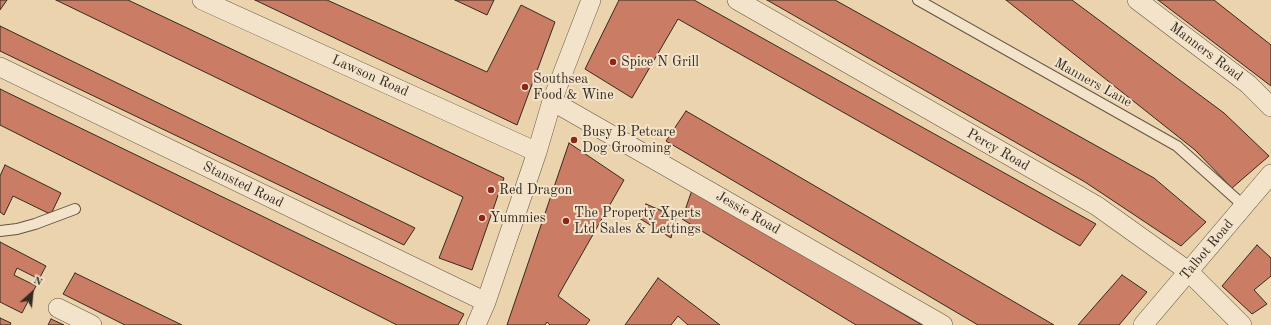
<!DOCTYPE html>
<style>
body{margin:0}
#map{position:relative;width:1271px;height:325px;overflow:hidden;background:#ebd4ad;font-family:"Old Standard TT",serif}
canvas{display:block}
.north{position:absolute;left:12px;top:273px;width:40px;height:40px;-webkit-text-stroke:3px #f2e3ca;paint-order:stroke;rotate:27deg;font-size:11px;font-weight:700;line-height:16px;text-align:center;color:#352a20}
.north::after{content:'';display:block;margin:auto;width:14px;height:18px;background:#352a20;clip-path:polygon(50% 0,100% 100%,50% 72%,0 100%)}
</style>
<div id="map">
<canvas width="1271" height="325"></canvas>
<div class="north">N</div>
</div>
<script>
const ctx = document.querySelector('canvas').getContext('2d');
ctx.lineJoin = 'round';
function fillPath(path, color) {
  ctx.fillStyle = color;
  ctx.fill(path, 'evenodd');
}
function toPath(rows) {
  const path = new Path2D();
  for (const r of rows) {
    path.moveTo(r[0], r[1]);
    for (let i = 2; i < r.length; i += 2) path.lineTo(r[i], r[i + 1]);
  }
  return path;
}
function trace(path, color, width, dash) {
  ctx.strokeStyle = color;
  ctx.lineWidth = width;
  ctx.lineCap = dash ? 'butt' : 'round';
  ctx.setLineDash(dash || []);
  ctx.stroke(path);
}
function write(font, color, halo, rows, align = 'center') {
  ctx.font = font + ' "Old Standard TT",serif';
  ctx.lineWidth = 4;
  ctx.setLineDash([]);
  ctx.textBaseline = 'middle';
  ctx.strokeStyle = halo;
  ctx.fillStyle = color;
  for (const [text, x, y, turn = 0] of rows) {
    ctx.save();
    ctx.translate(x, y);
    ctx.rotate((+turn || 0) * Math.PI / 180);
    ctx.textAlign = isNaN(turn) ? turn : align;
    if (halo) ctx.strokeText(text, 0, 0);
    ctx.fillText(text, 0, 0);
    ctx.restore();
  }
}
const building = toPath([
 [0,0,7,0,0,10,0,0],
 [56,0,128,0,504,178,472,270,439,258,463,197,56,0],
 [255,0,327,0,487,72,521,5,555,22,517,125,255,0],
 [455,0,494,0,487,15,455,0],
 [619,0,694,0,1096,224,1080,246,678,19,632,98,585,69,619,0],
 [767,0,835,0,1154,178,1206,222,1181,246,1085,182,767,0],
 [1006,0,1072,0,1224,113,1269,156,1232,188,1195,150,1006,0],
 [1158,0,1214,0,1271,45,1271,86,1158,0],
 [0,26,415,228,404,245,0,51,0,26],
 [0,89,464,314,458,325,397,325,0,125,0,89],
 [686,111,1054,325,978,325,666,141,686,111],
 [569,143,624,180,558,296,590,320,586,325,550,325,547,322,545,325,507,325,569,143],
 [5,165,61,193,52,212,48,213,13,196,4,215,0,212,0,176,5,165],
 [692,190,922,325,856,325,682,219,692,190],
 [646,204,676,217,671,238,639,218,646,204],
 [0,242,46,266,39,279,17,268,14,275,36,286,22,313,0,302,0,242],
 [1257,245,1271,258,1271,276,1254,290,1267,304,1252,314,1222,286,1257,245],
 [75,273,182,325,125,325,63,294,75,273],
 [1122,275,1147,292,1119,325,1078,325,1122,275],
 [658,278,720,325,688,325,678,316,671,325,625,325,658,278],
 [0,318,11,323,10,325,0,325,0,318],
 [51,319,64,325,48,325,51,319]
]);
fillPath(building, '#ca7d64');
trace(building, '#352a20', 1);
const lane = toPath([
 [918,0,1177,146,1244,206],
 [0,231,17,229,35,224,75,209]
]);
const street = toPath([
 [202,0,537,152],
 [737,0,1097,206,1188,271,1242,325],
 [1137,0,1248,84,1271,107],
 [0,67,486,302],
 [552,101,943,325],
 [58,308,92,325],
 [476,325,486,302,537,152,552,101,591,0],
 [1143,325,1271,174]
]);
trace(lane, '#625443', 12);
trace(street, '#625443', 20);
trace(lane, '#f2e3ca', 10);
trace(street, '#f2e3ca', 19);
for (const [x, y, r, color] of [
 [613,62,4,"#8f2418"],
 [525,87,4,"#8f2418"],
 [574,140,4,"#8f2418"],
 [491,190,4,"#8f2418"],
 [482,218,4,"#8f2418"],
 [566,221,4,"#8f2418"]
]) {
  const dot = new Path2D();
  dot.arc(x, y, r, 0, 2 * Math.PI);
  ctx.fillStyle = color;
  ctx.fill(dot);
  trace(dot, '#f2e3ca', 1.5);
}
write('14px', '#352a20', '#f2e3ca', [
 ["Manners Road",1206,52,37],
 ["Lawson Road",370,76,24],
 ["Manners Lane",1093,83,29],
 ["Percy Road",998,150,30],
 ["Stansted Road",243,185,26],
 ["Jessie Road",748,213,30],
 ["Talbot Road",1207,250,-50]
]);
write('14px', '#352a20', '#f2e3ca', [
 ["Spice N Grill",621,62],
 ["Southsea",533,79],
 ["Food & Wine",533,95],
 ["Busy B Petcare",582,132],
 ["Dog Grooming",582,148],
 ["Red Dragon",499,190],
 ["The Property Xperts",574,213],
 ["Ltd Sales & Lettings",574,229],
 ["Yummies",490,218]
], 'left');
</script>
